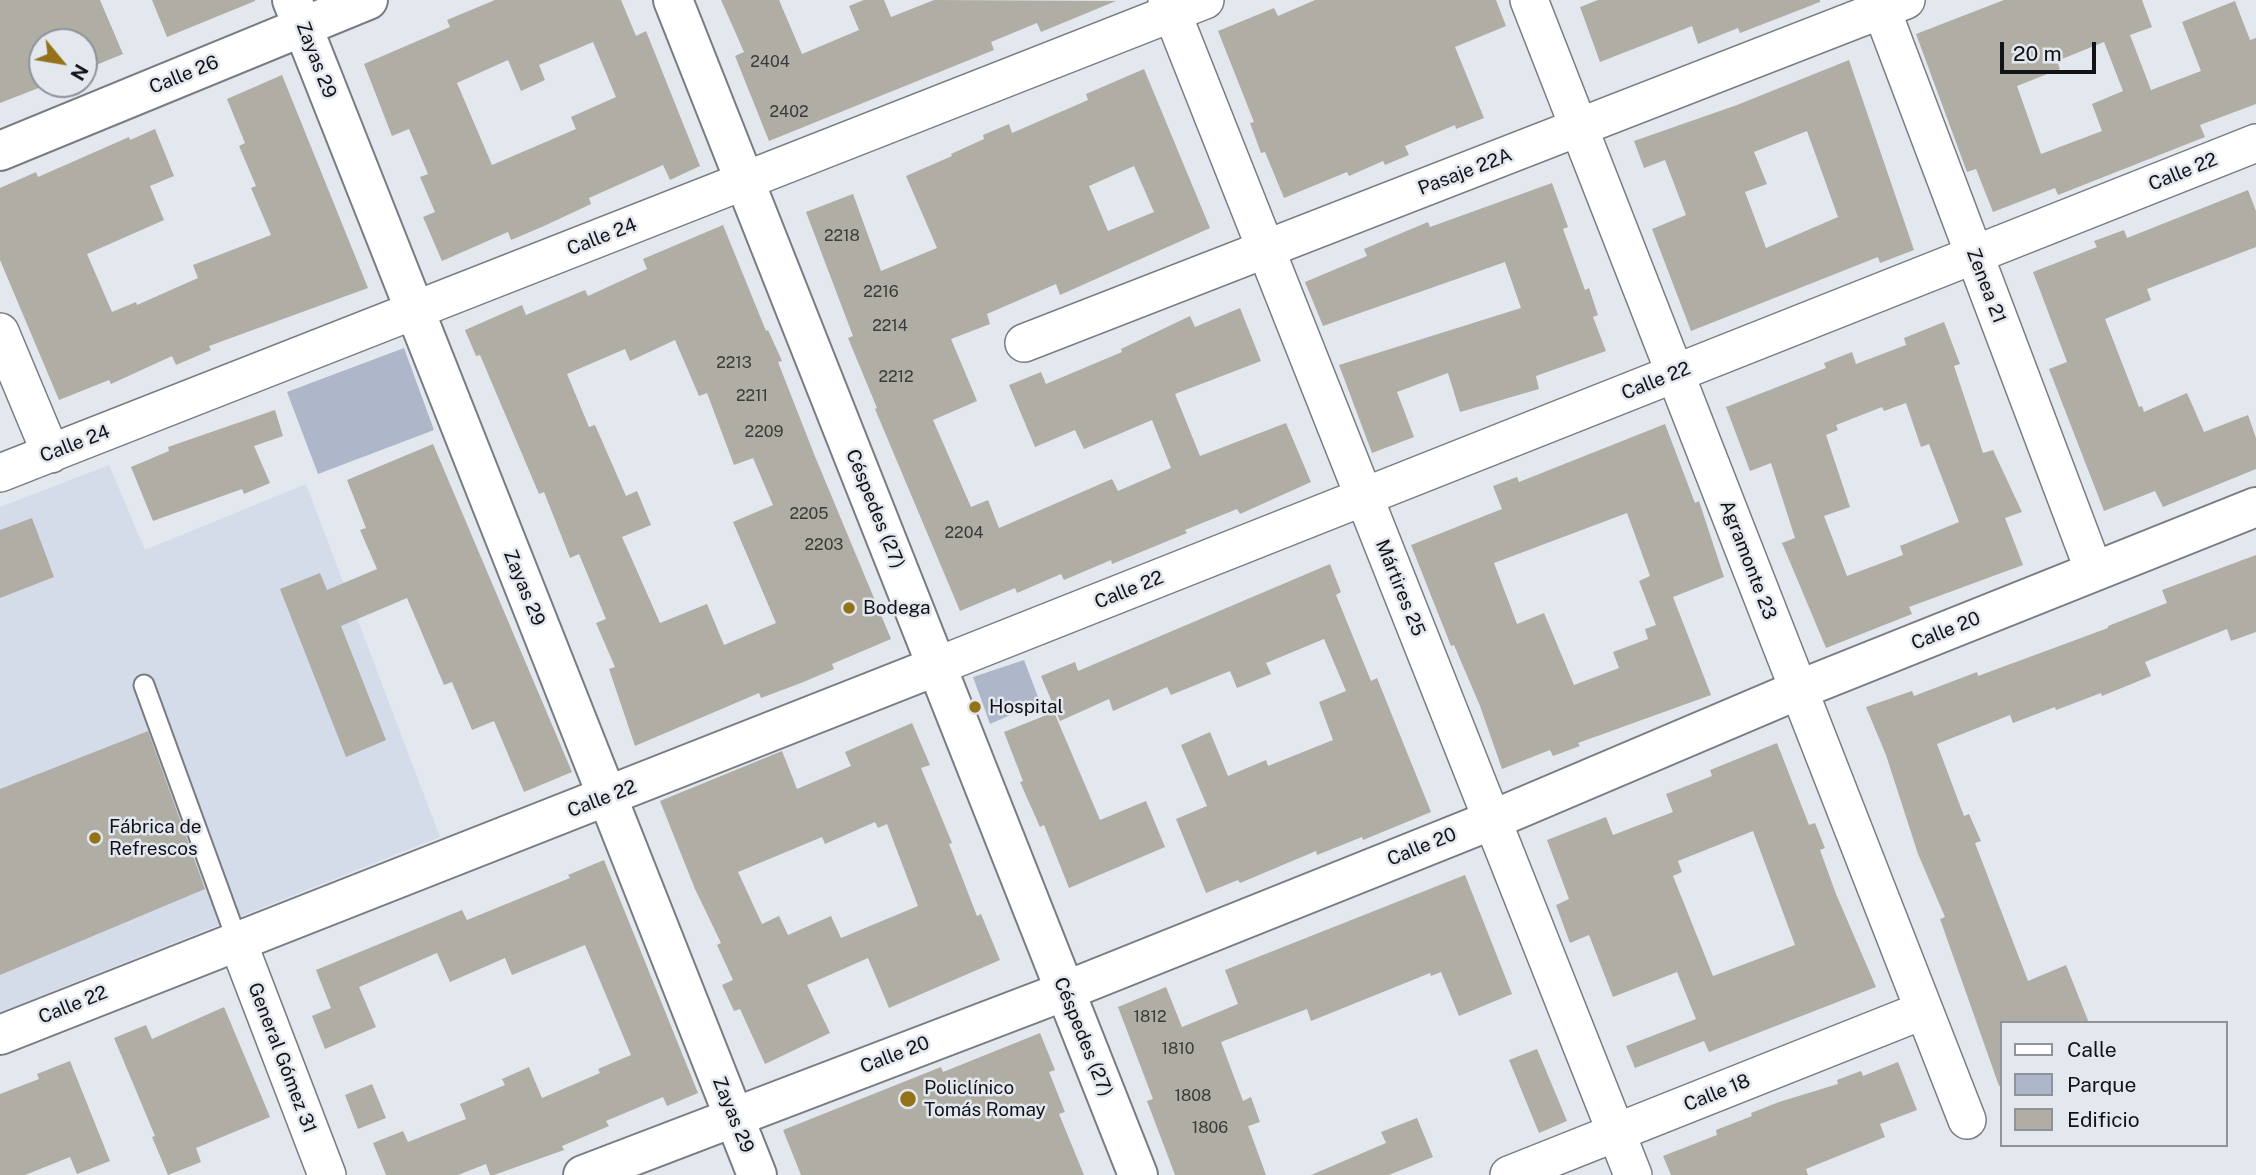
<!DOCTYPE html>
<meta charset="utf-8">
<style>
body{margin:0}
#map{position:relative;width:2256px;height:1175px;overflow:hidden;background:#e3e7ee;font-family:"Public Sans",sans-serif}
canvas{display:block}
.legend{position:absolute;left:2000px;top:1021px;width:228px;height:126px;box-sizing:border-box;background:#e3e7ee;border:2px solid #8f9298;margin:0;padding:9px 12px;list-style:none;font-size:21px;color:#121316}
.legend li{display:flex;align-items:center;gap:14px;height:35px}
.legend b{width:35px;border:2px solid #8f9298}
.north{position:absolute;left:28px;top:28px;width:70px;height:70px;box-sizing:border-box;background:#e3e7ee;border:2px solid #8f9298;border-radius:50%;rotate:120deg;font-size:19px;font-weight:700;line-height:28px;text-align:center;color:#121316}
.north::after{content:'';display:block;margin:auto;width:24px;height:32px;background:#937219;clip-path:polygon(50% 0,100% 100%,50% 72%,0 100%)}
.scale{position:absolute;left:2000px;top:42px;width:96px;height:32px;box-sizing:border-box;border:4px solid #121316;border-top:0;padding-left:9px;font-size:21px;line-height:24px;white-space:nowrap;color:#121316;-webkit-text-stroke:5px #e3e7ee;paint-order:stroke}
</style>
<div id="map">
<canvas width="2256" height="1175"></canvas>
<ul class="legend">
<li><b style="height:9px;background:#fff"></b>Calle</li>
<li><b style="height:19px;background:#adb7c9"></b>Parque</li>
<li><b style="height:19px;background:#b0ada5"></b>Edificio</li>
</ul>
<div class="north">N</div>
<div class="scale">20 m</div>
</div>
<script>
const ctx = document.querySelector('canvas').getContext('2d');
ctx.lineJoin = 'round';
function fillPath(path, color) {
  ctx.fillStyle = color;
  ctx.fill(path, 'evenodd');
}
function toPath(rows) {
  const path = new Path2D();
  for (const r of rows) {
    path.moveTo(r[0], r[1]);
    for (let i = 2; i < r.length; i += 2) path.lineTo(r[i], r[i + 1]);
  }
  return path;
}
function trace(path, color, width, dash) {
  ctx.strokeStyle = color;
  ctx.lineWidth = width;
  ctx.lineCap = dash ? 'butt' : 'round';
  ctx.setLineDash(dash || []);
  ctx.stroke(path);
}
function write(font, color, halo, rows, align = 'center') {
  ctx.font = font + ' "Public Sans",sans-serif';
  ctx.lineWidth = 5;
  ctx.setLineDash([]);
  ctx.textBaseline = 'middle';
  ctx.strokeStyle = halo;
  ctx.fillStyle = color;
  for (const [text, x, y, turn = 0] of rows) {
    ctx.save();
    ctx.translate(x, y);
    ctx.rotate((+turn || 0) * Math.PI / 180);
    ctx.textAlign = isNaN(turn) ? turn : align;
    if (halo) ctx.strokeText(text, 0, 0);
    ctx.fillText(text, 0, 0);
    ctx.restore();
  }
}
fillPath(toPath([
 [109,465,145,550,306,484,440,837,0,1012,0,507]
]), '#d4dcea');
fillPath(toPath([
 [404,348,434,430,318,474,287,392],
 [1024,660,1040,702,990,724,973,677]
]), '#adb7c9');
fillPath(toPath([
 [0,0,100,0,123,54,84,70,84,42,42,42,42,84,49,84,0,103],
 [152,0,255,0,255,1,167,37],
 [495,0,621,0,636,36,646,31,700,166,670,180,663,165,589,198,591,204,544,226,511,240,508,232,442,261,423,217,435,212,420,177,428,174,409,129,392,136,364,64,450,27,447,20],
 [593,42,616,97,571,117,576,129,492,165,457,83,508,60,521,91,545,80,539,65],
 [721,0,779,0,802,54,859,30,849,6,864,0,884,0,891,17,934,0,1116,1,1041,32,1037,23,991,42,994,50,769,141,735,56,744,52],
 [1315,0,1496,0,1506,26,1455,47,1484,118,1456,129,1455,125,1405,146,1409,155,1385,165,1383,161,1349,176,1347,172,1284,198,1265,152,1261,153,1250,123,1254,122,1218,31,1274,8,1278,16],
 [1598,0,1820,0,1820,2,1740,33,1738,28,1698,44,1692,26,1600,62,1580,7],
 [2004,0,2142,0,2152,27,2130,35,2151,90,2201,71,2182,22,2235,1,2250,40,2256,38,2256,104,2200,125,2205,137,2058,195,2055,188,1993,212,1976,169,1967,172,1916,34],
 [2104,42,2123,91,2092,104,2102,131,2041,154,2017,86,2060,69,2057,61],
 [1849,60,1914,250,1880,263,1878,257,1691,331,1652,229,1686,215,1665,160,1644,168,1634,141,1737,105],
 [1807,131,1838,217,1766,248,1745,192,1767,184,1754,152],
 [1144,69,1210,228,1060,295,1056,284,987,314,990,324,951,339,977,401,933,420,971,507,988,500,999,528,1112,479,1118,491,1171,468,1152,420,1084,449,1075,430,1035,447,1009,385,1041,372,1046,384,1122,352,1121,349,1190,316,1195,327,1240,308,1261,361,1175,394,1200,456,1286,423,1311,482,1240,514,1237,509,1185,530,1187,533,1112,564,1111,560,1064,580,1061,574,1017,593,1015,588,960,611,875,409,877,408,848,338,853,336,806,212,853,194,881,271,937,248,906,176,952,156,951,154,984,139,983,135,1009,124,1012,133,1088,100,1086,94],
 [1134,166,1154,212,1108,231,1089,186],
 [282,75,368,288,209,346,211,350,176,365,172,356,111,384,109,380,59,400,0,260,0,188,36,172,38,177,129,137,130,140,155,129,174,176,150,186,164,220,87,254,112,312,136,302,137,305,198,278,193,265,271,235,251,188,256,186,239,146,245,143,227,99],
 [1552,183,1568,227,1563,229,1585,290,1589,288,1598,315,1593,317,1606,351,1536,376,1539,389,1460,412,1448,373,1397,392,1414,437,1372,453,1339,365,1521,308,1505,262,1323,326,1305,282,1367,256,1364,249,1404,232,1428,222,1430,227],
 [2248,190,2256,211,2256,247,2147,289,2151,300,2105,319,2139,407,2142,406,2144,412,2187,393,2204,432,2248,415,2256,438,2256,469,2163,507,2155,491,2104,511,2049,369,2067,362,2033,272,2097,247,2094,241,2124,230,2127,238],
 [723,225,766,331,768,330,782,361,778,362,814,454,891,639,832,664,834,669,801,683,761,698,759,693,635,746,609,669,615,667,596,623,606,619,579,554,570,558,544,492,539,494,480,355,476,356,465,330,522,305,526,315,585,290,588,296,647,269,643,259],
 [675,340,699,396,707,393,734,465,753,458,773,505,733,522,776,623,724,645,707,604,660,623,622,537,651,525,637,491,626,496,595,425,589,427,567,374,625,349,630,361],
 [1944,322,1960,364,1954,366,1983,453,1993,450,2022,512,2005,518,2023,565,1909,607,1912,614,1826,648,1782,543,1795,538,1771,463,1750,471,1726,407,1826,368,1824,363,1852,352,1856,364,1906,345,1904,338],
 [1906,403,1921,447,1929,444,1959,522,1900,546,1903,555,1847,576,1824,516,1850,507,1826,435,1838,430,1836,425,1882,407,1884,411],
 [275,410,283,436,254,446,270,483,244,494,242,489,153,521,131,467,169,451,168,447],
 [1665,424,1695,503,1699,501,1724,577,1673,597,1711,695,1578,743,1580,746,1553,756,1550,750,1502,769,1480,706,1454,645,1451,646,1411,545,1502,509,1493,486,1517,477,1519,482],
 [1627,513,1650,576,1639,581,1656,625,1645,629,1648,639,1613,652,1619,668,1574,685,1544,613,1517,624,1494,563],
 [433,444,572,772,524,792,494,721,472,730,452,682,444,685,407,598,341,626,386,740,346,757,280,589,320,573,327,590,377,569,360,530,366,528,347,480],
 [32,518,54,577,0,598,0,530],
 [2256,555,2256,632,2231,641,2227,629,2145,662,2151,676,2102,696,2101,693,2056,710,2055,707,2013,723,2010,715,1937,744,1964,816,1969,814,1981,841,1975,843,2028,981,2066,965,2089,1023,2002,1023,2002,1085,1999,1086,1940,919,1945,917,1918,854,1886,755,1866,707,1912,691,1914,696,1977,672,1978,676,2108,628,2108,626,2167,603,2162,590],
 [1330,564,1341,592,1336,595,1371,681,1377,678,1431,812,1363,840,1362,837,1317,855,1316,851,1240,883,1238,880,1206,893,1176,819,1207,806,1181,745,1210,732,1228,776,1266,760,1268,766,1333,740,1319,702,1346,691,1324,639,1266,663,1271,674,1237,688,1230,671,1171,695,1167,687,1113,711,1109,699,1060,721,1041,676,1075,662,1078,671],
 [1054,712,1100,820,1146,801,1165,847,1069,888,1044,825,1040,827,1020,782,1023,781,1004,732],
 [912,723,930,765,921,768,952,843,949,844,977,916,981,914,1000,960,889,1008,868,958,807,985,830,1033,765,1064,740,1009,734,1011,722,985,733,980,717,945,721,943,695,889,660,801,782,751,797,789,851,766,845,752],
 [875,822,878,828,887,824,918,906,841,938,831,916,788,935,779,916,762,924,738,872,822,837,825,844],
 [148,731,205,889,0,975,0,789],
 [1777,743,1809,825,1815,823,1825,848,1820,850,1836,894,1876,987,1709,1052,1704,1041,1635,1068,1626,1046,1696,1019,1677,972,1613,997,1589,935,1570,943,1556,905,1569,899,1547,840,1606,817,1613,835,1673,812,1666,794,1712,776,1710,770],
 [1753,831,1795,945,1713,976,1673,876,1682,872,1678,861],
 [604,860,698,1093,667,1106,663,1097,606,1121,609,1126,562,1146,564,1150,494,1175,490,1175,486,1164,458,1175,386,1175,373,1143,403,1131,408,1142,466,1119,460,1104,505,1085,502,1079,529,1067,542,1098,600,1073,598,1069,631,1055,585,945,512,975,505,958,450,982,437,953,359,987,376,1027,325,1049,312,1016,331,1008,316,970,462,910,467,920,570,878,568,875],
 [1465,875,1512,994,1459,1016,1441,972,1431,976,1430,973,1311,1021,1307,1009,1221,1042,1243,1101,1251,1097,1260,1122,1248,1126,1266,1175,1175,1175,1147,1101,1153,1099,1118,1007,1166,987,1182,1027,1238,1004,1225,970],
 [224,1007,270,1117,196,1148,201,1162,168,1175,152,1137,155,1136,114,1038,146,1025,152,1039],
 [1040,1033,1055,1070,1049,1072,1065,1112,1059,1114,1084,1175,801,1175,783,1130,941,1067,943,1072],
 [1537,1049,1567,1121,1539,1133,1509,1060],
 [70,1061,110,1161,77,1174,70,1157,25,1175,0,1175,0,1094,39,1079,37,1074],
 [1898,1062,1917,1110,1880,1124,1885,1137,1806,1169,1808,1175,1671,1175,1663,1156,1717,1135,1716,1130,1752,1116,1751,1113,1779,1102,1838,1084,1837,1080,1861,1071,1863,1076],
 [372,1084,386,1118,358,1129,345,1095],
 [1417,1118,1433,1157,1389,1175,1311,1175,1386,1143,1381,1132]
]), '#b0ada5');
const lane = toPath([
 [144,685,237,940]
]);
const street = toPath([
 [1167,0,1633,1175],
 [1529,0,1967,1120],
 [1878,0,2094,571],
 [0,332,51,454],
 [1024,343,1906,0],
 [0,473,1205,0],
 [937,666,2256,143],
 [237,940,327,1175],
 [1509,1175,1924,1010]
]);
const secondary = toPath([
 [292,0,757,1175],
 [0,151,368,0],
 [0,1035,937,666],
 [583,1175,1065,991,1492,820,1798,690,2256,507]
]);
const primary = toPath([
 [673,0,1138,1175]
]);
trace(lane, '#797d83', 23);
trace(street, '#797d83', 40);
trace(secondary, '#797d83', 42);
trace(primary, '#797d83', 42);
trace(lane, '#fff', 19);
trace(street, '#fff', 37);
trace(secondary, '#fff', 38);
trace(primary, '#fff', 38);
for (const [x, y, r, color] of [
 [849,608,7,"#937219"],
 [975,707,7,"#937219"],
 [95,838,7,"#937219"],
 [908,1099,9,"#937219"]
]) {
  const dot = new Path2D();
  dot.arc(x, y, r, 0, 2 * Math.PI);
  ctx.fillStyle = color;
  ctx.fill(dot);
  trace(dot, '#e3e7ee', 2.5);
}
write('16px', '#3a3a3a', null, [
 ["2404",770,62],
 ["2402",789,112],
 ["2218",842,236],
 ["2216",881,292],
 ["2214",890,326],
 ["2213",734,363],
 ["2212",896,377],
 ["2211",752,396],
 ["2209",764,432],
 ["2205",809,514],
 ["2204",964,533],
 ["2203",824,545],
 ["1812",1150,1017],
 ["1810",1178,1049],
 ["1808",1193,1096],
 ["1806",1210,1128]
]);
write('19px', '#121316', '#e3e7ee', [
 ["Zayas 29",316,60,69],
 ["Calle 26",184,75,-22],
 ["Pasaje 22A",1465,172,-21],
 ["Calle 22",2183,172,-22],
 ["Calle 24",602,237,-21],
 ["Zenea 21",1986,286,69],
 ["Calle 22",1656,381,-22],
 ["Calle 24",75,444,-21],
 ["Céspedes (27)",875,509,68],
 ["Agramonte 23",1748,560,69],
 ["Zayas 29",524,588,68],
 ["Mártires 25",1400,588,68],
 ["Calle 22",1129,590,-22],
 ["Calle 20",1946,631,-22],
 ["Calle 22",602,799,-21],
 ["Calle 20",1422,847,-22],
 ["Calle 22",73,1005,-22],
 ["Céspedes (27)",1083,1037,68],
 ["Calle 20",895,1055,-21],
 ["General Gómez 31",282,1058,69],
 ["Calle 18",1717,1093,-22],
 ["Zayas 29",733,1115,68]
]);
write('19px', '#121316', '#e3e7ee', [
 ["Bodega",863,608],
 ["Hospital",989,707],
 ["Fábrica de",109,827],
 ["Refrescos",109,849],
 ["Policlínico",924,1088],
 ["Tomás Romay",924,1110]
], 'left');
</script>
